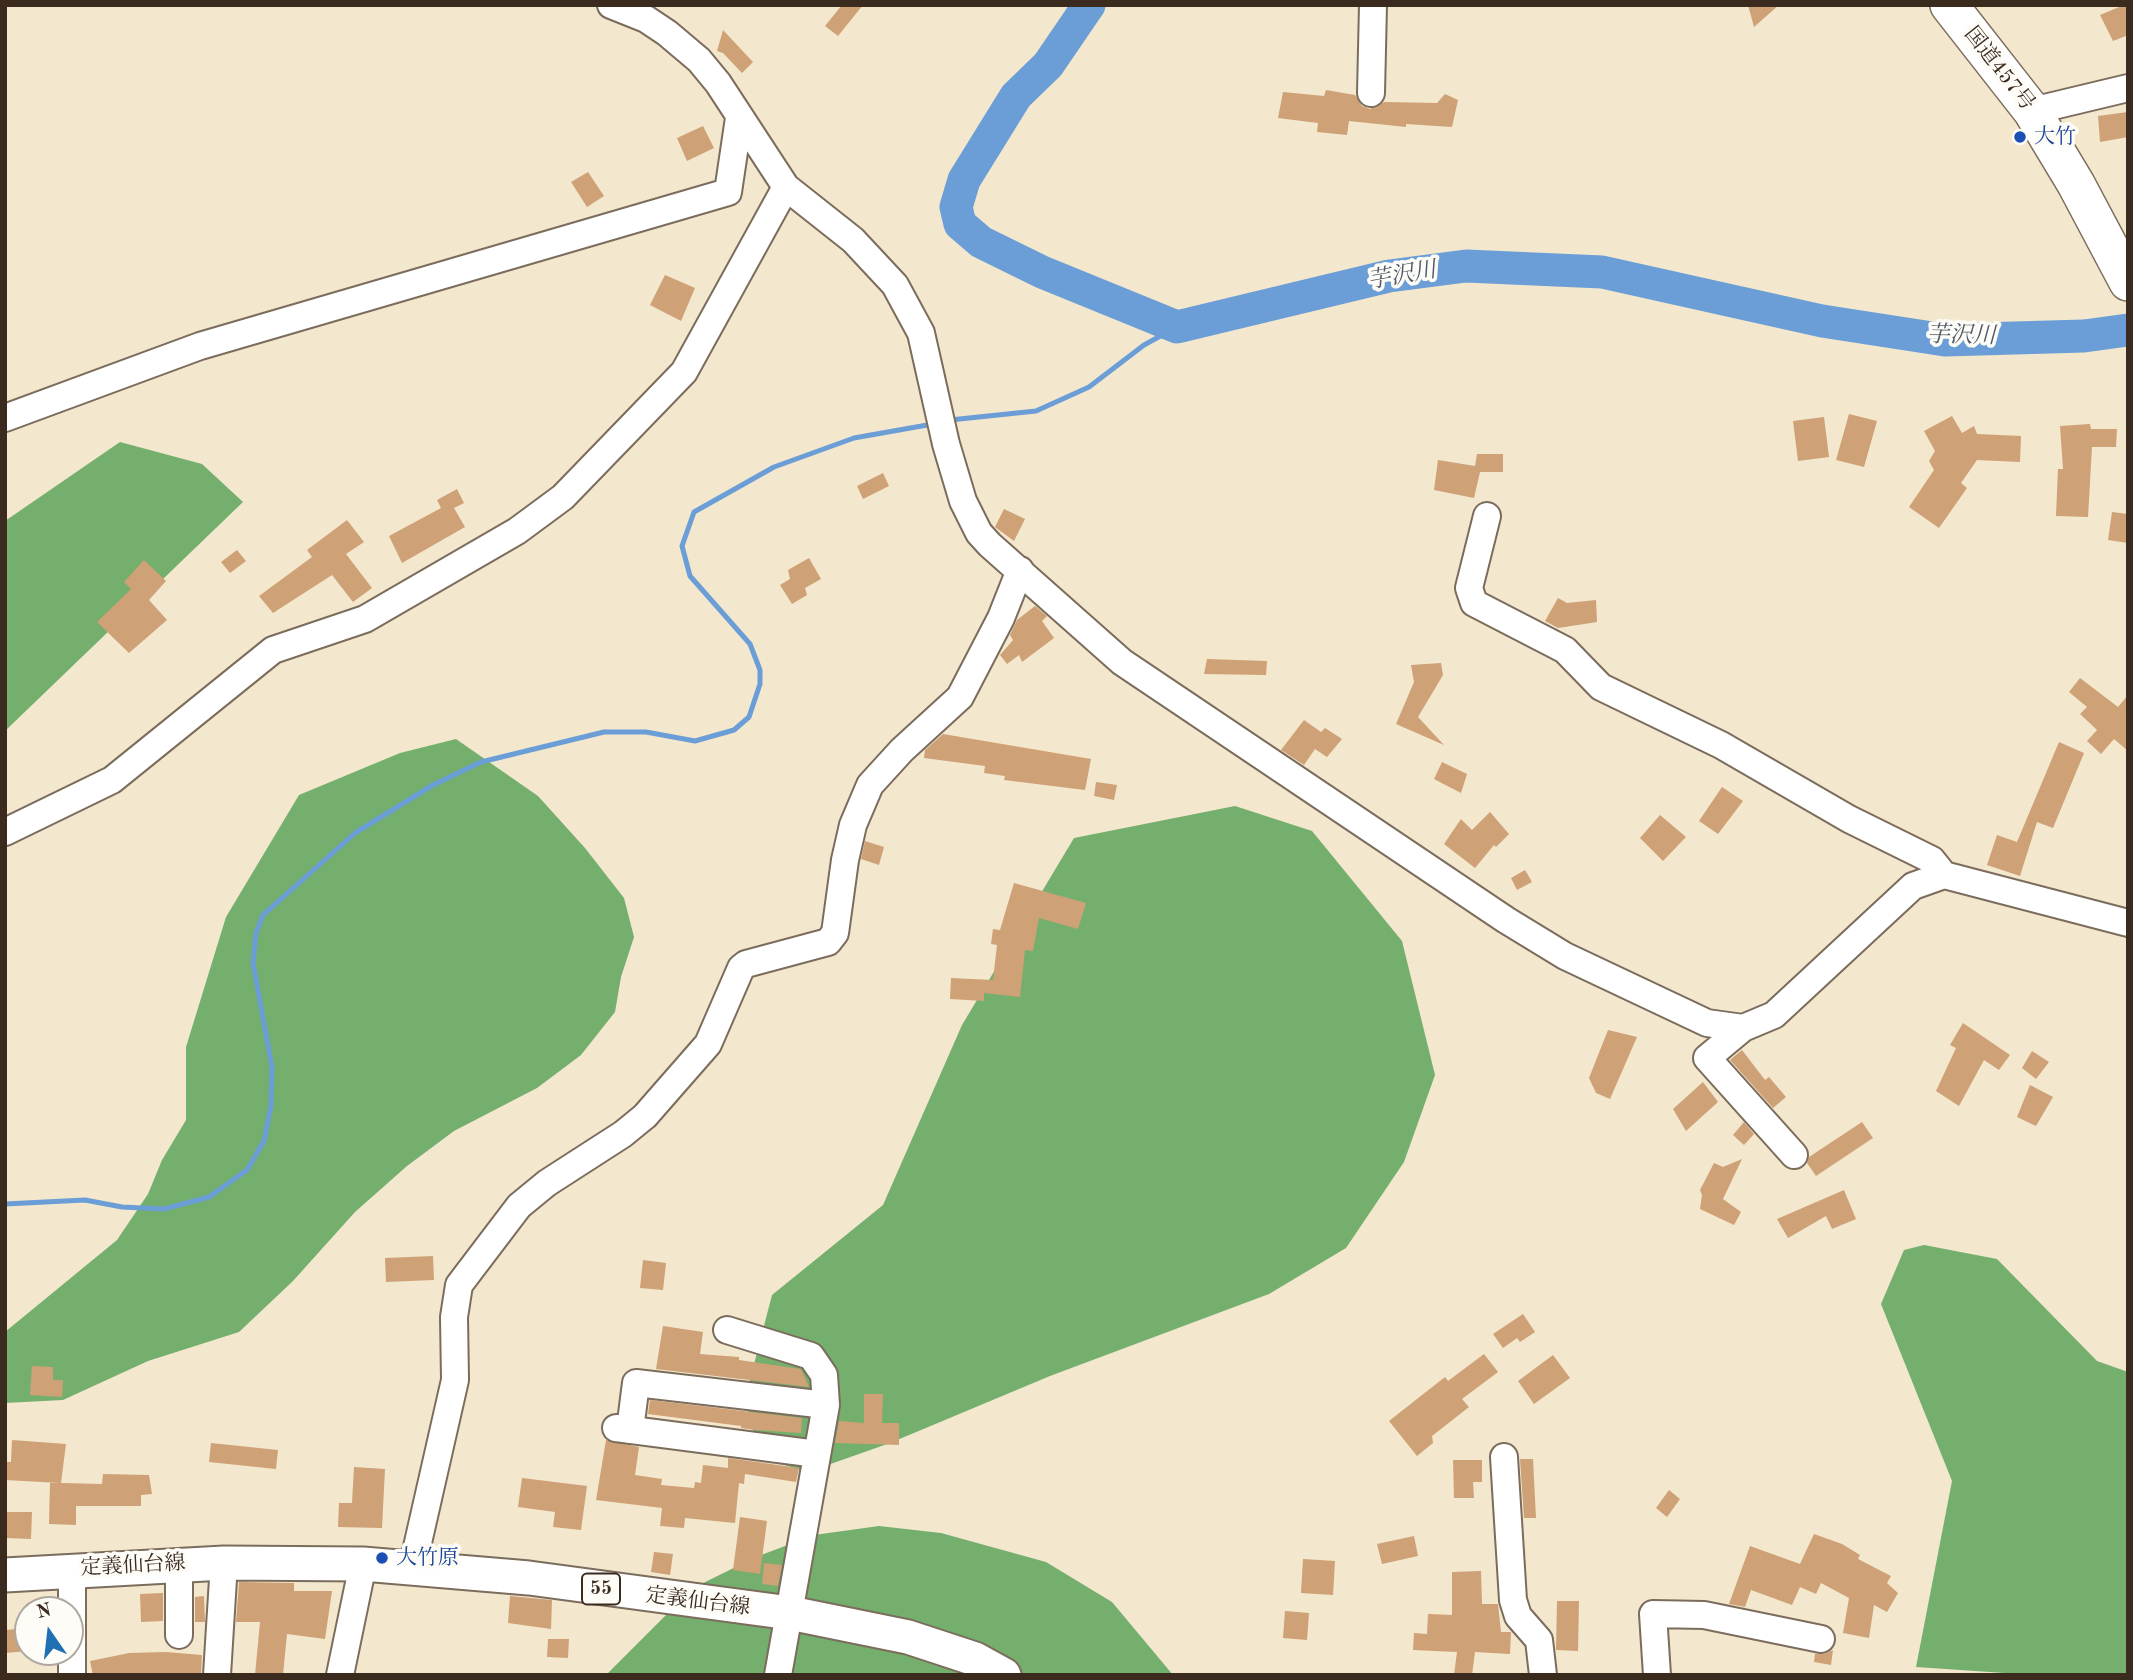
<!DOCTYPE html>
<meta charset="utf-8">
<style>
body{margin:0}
#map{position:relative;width:2133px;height:1680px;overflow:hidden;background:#f3e7ce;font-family:"Old Standard TT",serif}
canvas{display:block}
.frame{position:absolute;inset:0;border:7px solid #3b2a1e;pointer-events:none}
.north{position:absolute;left:14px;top:1596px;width:70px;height:70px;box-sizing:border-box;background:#fdfcf7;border:2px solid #afa8a0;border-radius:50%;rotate:346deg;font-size:19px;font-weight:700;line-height:28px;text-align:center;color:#3b2a1e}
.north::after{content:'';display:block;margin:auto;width:24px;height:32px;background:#1f6fb2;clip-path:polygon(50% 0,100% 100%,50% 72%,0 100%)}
</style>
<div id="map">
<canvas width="2133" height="1680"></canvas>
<div class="frame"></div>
<div class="north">N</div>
</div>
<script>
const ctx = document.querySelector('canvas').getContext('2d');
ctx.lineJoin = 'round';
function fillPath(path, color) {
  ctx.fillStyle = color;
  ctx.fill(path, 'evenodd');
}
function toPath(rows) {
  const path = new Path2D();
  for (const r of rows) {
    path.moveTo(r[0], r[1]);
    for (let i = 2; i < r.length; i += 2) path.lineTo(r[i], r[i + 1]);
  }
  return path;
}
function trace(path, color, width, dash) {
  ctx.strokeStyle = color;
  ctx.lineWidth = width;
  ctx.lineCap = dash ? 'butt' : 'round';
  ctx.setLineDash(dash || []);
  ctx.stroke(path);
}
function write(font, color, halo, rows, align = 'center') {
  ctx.font = font + ' "Old Standard TT","Noto Serif JP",serif';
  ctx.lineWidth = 7;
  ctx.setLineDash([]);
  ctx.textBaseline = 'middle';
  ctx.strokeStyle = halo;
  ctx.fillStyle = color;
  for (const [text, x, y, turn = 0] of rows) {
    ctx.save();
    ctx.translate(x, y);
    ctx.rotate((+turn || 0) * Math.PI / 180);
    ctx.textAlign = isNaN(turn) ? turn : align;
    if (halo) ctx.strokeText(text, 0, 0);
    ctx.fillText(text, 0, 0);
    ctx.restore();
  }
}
fillPath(toPath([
 [120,442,202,464,243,502,5,731,5,521],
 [456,739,538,796,585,848,624,898,634,937,621,977,615,1012,581,1055,537,1088,454,1131,407,1166,355,1212,293,1281,239,1332,148,1361,63,1400,5,1403,5,1332,117,1240,148,1194,162,1160,186,1120,186,1047,226,917,299,795,400,753],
 [1235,806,1312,831,1402,941,1435,1075,1404,1162,1346,1248,1269,1294,1050,1376,890,1443,808,1472,760,1458,745,1399,772,1295,883,1205,962,1025,1074,838],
 [1924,1245,1997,1259,2097,1361,2128,1372,2128,1675,2034,1675,1916,1667,1952,1481,1881,1304,1904,1250],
 [879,1526,941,1533,1046,1562,1112,1602,1173,1675,606,1675,693,1588,756,1557,814,1535]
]), '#75af6e');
trace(toPath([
 [950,420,1036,411,1089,387,1144,345,1177,327],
 [5,1204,85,1200,122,1207,164,1209,209,1197,247,1170,264,1141,271,1106,272,1067,253,963,256,933,263,915,355,833,433,785,481,762,604,732,646,732,695,741,734,730,749,717,760,684,760,670,750,644,690,576,682,546,694,512,774,467,854,438,933,424]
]), '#6b9dd6', 5);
trace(toPath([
 [1089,5,1048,65,1016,96,964,180,956,207,960,224,981,242,1042,272,1177,327,1389,276,1466,266,1602,272,1822,321,1945,340,2084,336,2128,330]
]), '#6b9dd6', 33);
fillPath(toPath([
 [842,5,863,5,838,36,825,26],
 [1748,5,1779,5,1754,27],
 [2124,5,2128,5,2128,35,2113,41,2100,15],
 [723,30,753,62,742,73,723,53,717,51],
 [1326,90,1355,95,1362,106,1370,109,1384,102,1437,103,1445,94,1458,100,1452,127,1406,124,1406,127,1349,121,1347,135,1317,132,1318,123,1278,118,1283,92,1324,96],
 [2128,112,2128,137,2100,142,2098,116],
 [703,126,714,148,687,161,677,138],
 [588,172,604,196,587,207,571,182],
 [665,275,695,288,681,321,650,305],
 [1849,414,1877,421,1864,467,1836,460],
 [1952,416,1962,433,1974,426,1977,434,2021,436,2020,462,1977,460,1961,483,1967,488,1939,528,1909,507,1934,470,1929,461,1935,451,1924,431],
 [1824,417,1829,457,1798,461,1793,421],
 [2090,424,2091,429,2117,429,2116,447,2092,447,2088,517,2056,516,2058,469,2063,469,2060,426],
 [1477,454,1503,454,1503,472,1480,472,1474,498,1434,490,1438,460,1475,466],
 [883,473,889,486,863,499,857,486],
 [457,489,464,503,454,508,465,527,402,563,389,536,441,508,437,500],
 [1004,509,1025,519,1014,541,995,527],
 [2112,512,2128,514,2128,543,2108,540],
 [347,520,364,542,346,554,372,588,353,602,332,575,273,613,259,596,312,557,307,550],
 [237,550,246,561,230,573,221,562],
 [809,558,821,579,805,588,807,595,792,604,780,585,790,579,788,570],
 [144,560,166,581,149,600,167,620,129,653,97,622,131,589,124,582],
 [1558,598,1567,603,1596,600,1597,622,1558,628,1545,621],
 [1035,606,1047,616,1042,621,1054,638,1022,662,1019,655,1007,664,1000,655,1013,640,1010,635,1017,620],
 [1207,659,1267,661,1266,675,1204,674],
 [1441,663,1443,675,1418,717,1444,745,1396,724,1414,682,1411,665],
 [2080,678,2118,707,2128,695,2128,751,2114,739,2101,754,2087,741,2097,730,2080,714,2087,707,2069,692],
 [1304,720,1321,732,1325,728,1342,739,1327,757,1315,749,1304,765,1281,750],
 [943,734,1091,759,1085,790,1004,780,1005,776,984,773,985,766,924,758,925,750],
 [2059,742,2084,753,2053,828,2037,822,2020,876,1987,865,1997,835,2017,842],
 [1442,762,1467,774,1461,793,1434,779],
 [1096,782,1117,785,1114,800,1094,796],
 [1722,787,1743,801,1718,834,1699,821],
 [1490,812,1509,834,1496,847,1494,845,1475,868,1444,844,1461,819,1472,830],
 [1660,815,1686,837,1663,861,1640,838],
 [865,841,884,847,879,865,861,859],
 [1525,870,1532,882,1517,890,1511,878],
 [1014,883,1086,903,1078,929,1039,918,1033,951,1025,950,1020,997,984,993,984,1001,950,999,951,978,993,980,997,945,991,944,993,929,1000,930],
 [1963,1023,2010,1055,1999,1070,1984,1060,1959,1106,1936,1091,1956,1048,1950,1045],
 [1608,1030,1637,1037,1610,1099,1596,1093,1589,1078],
 [1742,1050,1765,1080,1769,1077,1786,1097,1773,1108,1730,1060],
 [2032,1051,2049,1062,2036,1079,2022,1068],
 [1703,1082,1718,1102,1686,1131,1673,1109],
 [2030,1085,2053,1097,2036,1126,2017,1117],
 [1744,1122,1754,1134,1744,1145,1733,1135],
 [1862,1122,1873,1138,1816,1176,1807,1163,1809,1157],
 [1742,1159,1723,1199,1741,1212,1734,1225,1700,1209,1702,1195,1700,1190,1714,1163,1723,1167],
 [1844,1190,1856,1219,1832,1229,1826,1216,1788,1238,1777,1219],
 [433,1256,434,1280,386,1282,385,1258],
 [643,1260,666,1263,663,1290,640,1288],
 [1523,1314,1535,1332,1520,1342,1517,1338,1503,1348,1493,1334],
 [663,1326,703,1332,700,1354,739,1357,739,1360,801,1369,809,1387,656,1369],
 [1484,1354,1498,1372,1462,1399,1469,1407,1432,1436,1433,1443,1417,1456,1389,1421,1445,1377,1448,1381],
 [1553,1355,1570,1378,1534,1404,1518,1381],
 [32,1366,53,1367,53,1380,63,1380,62,1397,30,1395],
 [864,1394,883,1394,882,1423,899,1423,899,1445,835,1443,839,1421,864,1423],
 [650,1400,802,1418,801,1433,755,1430,741,1428,741,1426,648,1414],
 [12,1440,66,1444,61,1483,102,1484,103,1474,149,1475,152,1494,141,1495,141,1506,76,1506,76,1525,49,1524,50,1483,60,1483,5,1480,5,1462,11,1462],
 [606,1440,639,1447,635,1475,662,1479,661,1485,694,1488,695,1482,701,1483,703,1465,728,1468,728,1458,799,1468,796,1482,745,1474,744,1484,739,1483,735,1523,685,1518,684,1528,660,1526,662,1508,596,1500],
 [211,1443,278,1450,276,1469,209,1462],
 [1520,1459,1533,1459,1536,1518,1524,1518],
 [1453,1460,1482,1460,1482,1482,1473,1482,1474,1498,1454,1498],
 [354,1467,385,1469,382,1528,338,1527,339,1503,352,1503],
 [522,1478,587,1486,581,1530,553,1527,555,1512,518,1507],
 [1669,1490,1680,1499,1667,1517,1656,1508],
 [5,1512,32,1512,31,1539,5,1538],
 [740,1517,767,1521,760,1574,733,1570],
 [1814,1534,1842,1544,1860,1555,1858,1559,1891,1576,1887,1583,1898,1593,1887,1612,1874,1605,1869,1638,1843,1633,1849,1598,1821,1583,1816,1594,1800,1587,1792,1605,1751,1590,1745,1607,1729,1604,1750,1546,1800,1564],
 [1414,1536,1418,1556,1382,1564,1377,1544],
 [654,1552,673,1554,670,1575,651,1572],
 [1303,1559,1335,1561,1333,1595,1301,1593],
 [764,1563,782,1565,778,1586,762,1584],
 [1481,1571,1482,1604,1498,1604,1501,1632,1511,1632,1510,1654,1475,1652,1472,1675,1454,1675,1457,1652,1413,1650,1414,1633,1427,1634,1428,1614,1452,1615,1452,1572],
 [239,1582,294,1583,294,1591,332,1591,325,1639,287,1634,283,1675,255,1675,260,1622,236,1622],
 [163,1593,163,1621,141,1622,140,1594],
 [204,1596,205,1622,195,1622,195,1597],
 [510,1596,552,1600,551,1629,508,1623],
 [1557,1601,1579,1601,1578,1651,1556,1650],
 [1285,1611,1309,1613,1307,1640,1283,1638],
 [28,1628,28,1651,5,1653,5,1630],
 [548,1639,569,1639,568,1658,547,1657],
 [1833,1650,1831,1665,1814,1662,1815,1654,1825,1654],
 [166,1652,202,1655,201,1675,93,1675,90,1661,129,1653]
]), '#cea176');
const minor = toPath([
 [611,5,646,19,667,33,699,60,718,83,786,187,853,240,895,285,921,333,946,444,963,501,979,533,990,545,1122,662,1506,920,1565,956,1707,1023,1743,1028,1774,1015,1913,886,1944,875,2128,923],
 [1371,93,1373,5],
 [2032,111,2128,88],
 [5,418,200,346,728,192,739,118],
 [1487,516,1469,588,1474,603,1565,650,1601,687,1721,745,1849,819,1932,860,1944,875],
 [5,832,112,780,273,650,365,619,517,531,563,497,684,372,786,187],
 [1743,1028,1707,1058,1794,1155],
 [727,1330,811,1356,824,1375,826,1405],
 [616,1428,817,1454],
 [630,1430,636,1383,826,1405,778,1675],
 [1504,1457,1513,1600,1518,1616,1539,1640,1543,1675],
 [179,1564,179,1635],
 [72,1569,72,1675],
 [412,1569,455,1380,454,1317,459,1285,519,1206,547,1183,623,1134,645,1116,708,1044,741,968,746,964,828,942,835,933,845,860,853,825,870,785,902,750,960,697,1001,618,1020,570],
 [217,1675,224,1563],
 [340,1675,363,1564],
 [1657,1675,1653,1614,1704,1615,1821,1639]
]);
const major = toPath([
 [5,1575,224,1563,363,1564,529,1578,790,1613,908,1637,975,1659,1004,1675]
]);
const highway = toPath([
 [1949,5,2032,111,2076,184,2128,282]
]);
trace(minor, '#7b6c5c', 30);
trace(major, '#7b6c5c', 37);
trace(highway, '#7b6c5c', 40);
trace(minor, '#fff', 26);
trace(major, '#fff', 33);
trace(highway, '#fff', 37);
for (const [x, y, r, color] of [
 [2020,137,7,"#1a4fb4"],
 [382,1558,7,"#1a4fb4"]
]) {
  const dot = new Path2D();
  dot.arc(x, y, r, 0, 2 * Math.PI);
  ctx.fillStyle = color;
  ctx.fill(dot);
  trace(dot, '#fdfcf7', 2.5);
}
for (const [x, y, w] of [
 [601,1589,38]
]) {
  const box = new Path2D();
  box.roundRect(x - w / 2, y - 15.5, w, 31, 5);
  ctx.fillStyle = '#fdfcf7';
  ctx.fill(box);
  trace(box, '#3b2a1e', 2);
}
write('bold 19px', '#3b2a1e', null, [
 ["55",601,1589]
]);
write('21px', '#3b2a1e', '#fdfcf7', [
 ["国道457号",1999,69,52],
 ["定義仙台線",133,1566,-3],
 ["定義仙台線",698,1602,7]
]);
write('21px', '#164399', '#fdfcf7', [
 ["大竹",2034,137],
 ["大竹原",396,1558]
], 'left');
write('italic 23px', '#4e5868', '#fdfcf7', [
 ["芋沢川",1402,276,-10],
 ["芋沢川",1961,336,1]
]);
</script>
